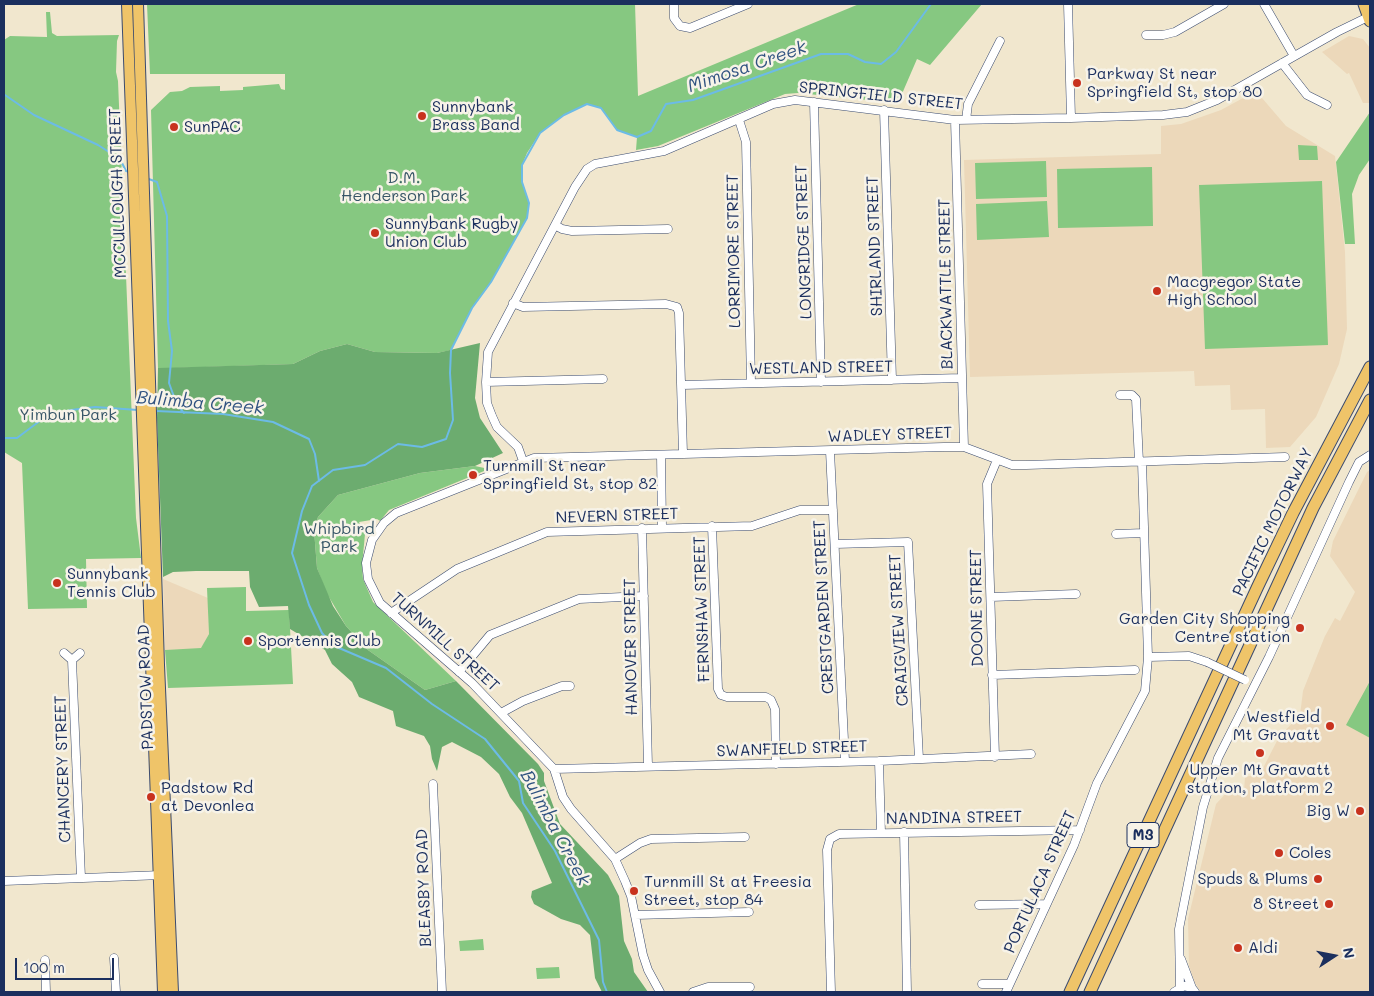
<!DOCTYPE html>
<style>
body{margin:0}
#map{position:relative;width:1374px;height:996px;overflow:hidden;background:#f1e7ce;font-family:Mali,sans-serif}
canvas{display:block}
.frame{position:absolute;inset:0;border:5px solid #1b2f5e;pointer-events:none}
.north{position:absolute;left:1309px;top:931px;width:50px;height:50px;-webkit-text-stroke:4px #f7f3e8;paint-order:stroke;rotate:79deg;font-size:14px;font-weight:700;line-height:20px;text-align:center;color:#1b2f5e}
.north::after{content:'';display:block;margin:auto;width:18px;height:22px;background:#1b2f5e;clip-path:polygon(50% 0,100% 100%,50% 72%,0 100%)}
.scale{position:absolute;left:15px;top:958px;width:99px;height:22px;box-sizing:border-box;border:2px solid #1b2f5e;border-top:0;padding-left:6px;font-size:15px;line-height:18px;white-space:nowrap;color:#1b2f5e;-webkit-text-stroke:4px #f7f3e8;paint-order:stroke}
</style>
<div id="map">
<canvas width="1374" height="996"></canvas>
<div class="frame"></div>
<div class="north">N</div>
<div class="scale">100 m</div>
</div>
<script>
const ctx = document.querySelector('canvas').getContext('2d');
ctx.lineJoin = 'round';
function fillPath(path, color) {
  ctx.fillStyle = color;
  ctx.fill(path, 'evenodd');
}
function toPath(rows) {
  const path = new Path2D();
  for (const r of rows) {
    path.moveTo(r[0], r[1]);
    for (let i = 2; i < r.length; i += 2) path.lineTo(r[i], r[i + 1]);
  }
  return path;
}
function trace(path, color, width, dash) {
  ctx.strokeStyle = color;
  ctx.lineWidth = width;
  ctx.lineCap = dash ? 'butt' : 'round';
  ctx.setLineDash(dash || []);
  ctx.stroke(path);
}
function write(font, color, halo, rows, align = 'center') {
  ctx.font = font + ' Mali,sans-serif';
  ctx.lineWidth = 5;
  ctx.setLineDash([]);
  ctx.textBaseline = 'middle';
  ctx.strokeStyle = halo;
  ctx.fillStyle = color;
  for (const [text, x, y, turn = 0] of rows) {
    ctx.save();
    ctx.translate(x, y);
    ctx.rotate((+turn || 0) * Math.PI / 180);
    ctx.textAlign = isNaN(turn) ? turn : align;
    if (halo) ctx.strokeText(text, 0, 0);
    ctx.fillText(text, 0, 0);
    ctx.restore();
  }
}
fillPath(toPath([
 [1349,36,1363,39,1370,48,1370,103,1363,103,1349,73,1347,74,1322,52],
 [1256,91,1286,126,1335,156,1345,252,1347,329,1339,364,1316,417,1290,447,1266,448,1265,409,1231,410,1230,385,1195,386,1194,371,970,377,964,160,1161,154,1161,126,1181,124,1221,110],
 [1370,470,1370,992,1201,992,1195,983,1189,966,1188,919,1216,804,1228,791,1244,791,1245,777,1260,774,1279,737,1300,715,1303,691,1325,636,1335,618,1340,621,1355,592,1330,556,1333,541,1367,472],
 [163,579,208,598,209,634,201,649,165,650]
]), '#ecd8ba');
fillPath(toPath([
 [147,4,635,4,638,96,859,4,982,4,930,65,917,59,898,103,798,93,785,94,658,146,636,150,637,137,617,130,601,108,587,104,564,115,540,133,527,153,522,165,522,182,529,203,527,218,491,282,472,308,451,350,437,353,375,352,347,344,320,351,293,364,176,368,158,368,151,110,170,92,182,91,190,87,220,86,220,91,243,90,243,87,279,84,281,89,285,90,285,74,150,74],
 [46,12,50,12,52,33,57,36,119,35,117,41,116,72,118,81,136,518,141,558,86,559,87,608,28,609,22,463,4,452,4,40,10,36,47,37],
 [1370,112,1370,159,1359,175,1352,194,1355,244,1345,244,1336,162],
 [1298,145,1317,146,1318,160,1299,160],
 [1046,161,1047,197,976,199,975,163],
 [1152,167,1153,226,1058,228,1057,169],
 [1322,181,1328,345,1205,349,1199,185],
 [1047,201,1049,237,977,240,976,204],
 [475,466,489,469,389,510,380,521,377,519,359,522,365,534,362,566,363,579,373,602,456,681,425,690,368,650,346,626,326,592,317,568,314,530,318,517,338,495,420,473],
 [246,587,246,611,289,610,293,684,168,688,165,650,201,648,209,634,207,588],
 [1370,681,1370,738,1346,725],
 [483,939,484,950,460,951,459,941],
 [559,967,560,978,537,979,536,968]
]), '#86c881');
fillPath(toPath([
 [480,343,475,398,480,418,503,453,475,466,420,473,338,495,318,517,314,530,317,568,333,606,346,626,368,650,425,690,456,681,538,764,544,773,544,781,560,824,608,875,619,896,624,941,632,959,634,972,648,992,602,992,595,978,590,935,580,925,561,919,534,904,531,897,532,891,552,883,522,813,510,797,499,774,481,757,452,742,442,747,437,771,432,759,430,746,424,736,396,726,393,711,359,697,352,682,332,664,325,650,290,629,288,606,259,607,250,587,249,571,196,571,173,572,163,577,157,418,158,368,293,364,320,351,347,344,375,352,437,353]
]), '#6cac6f');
trace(toPath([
 [5,95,34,115,98,145,120,159,126,171,130,172],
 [146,178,157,182,167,216,168,321,172,351,169,383,177,405,184,413],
 [156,411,223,414,273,422,309,439,315,454,319,481],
 [4,438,17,438,45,417,71,410,95,407,138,410],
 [607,992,603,982,599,940,555,851,523,803,519,781,485,739,432,704,386,668,332,645,322,633,309,605,292,553,302,511,312,486,333,470,365,465,398,444,422,447,446,439,453,420,450,373,451,350,472,308,491,282,527,218,529,203,522,182,522,165,540,133,564,115,587,104,601,108,617,130,637,137,651,131,666,104,693,100,821,54,848,54,865,62,881,64,896,52,931,4]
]), '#6cbbe6', 2);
const minor = toPath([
 [674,4,674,18,680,26,690,28,748,4],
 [1068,4,1071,118],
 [1264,4,1294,56],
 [1146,35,1163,35,1175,32,1224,4],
 [1282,63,1307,95,1327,105],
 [814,102,821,382],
 [884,110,892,380],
 [739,120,746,142,751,383],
 [955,120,964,447],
 [966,120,968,104,1000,41],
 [555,225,562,229,572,231,668,229],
 [513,303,523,307,666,304,677,307,679,313,683,454],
 [486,382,603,379],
 [682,385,962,378],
 [1120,395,1132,395,1136,399,1139,462],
 [830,451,845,761],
 [661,455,662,527],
 [523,461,518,447,497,427,492,416,487,403,486,382,488,352,575,187,587,169,595,164,664,151,773,104,795,100,955,120,1071,118,1163,115,1187,112,1217,100,1337,32,1370,16],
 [712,526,718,689,721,695,727,697,766,697,771,700,775,709,776,764],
 [642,528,648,766],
 [1116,534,1144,533],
 [835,544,908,542,919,759],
 [991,597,1076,594],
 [391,613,457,569,547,532,752,526,800,510,833,510],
 [64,653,72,660,80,653],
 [1148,657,1189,656,1207,662],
 [72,660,81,878],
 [459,672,490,635,579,599,644,596],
 [992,675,1135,670],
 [501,713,523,701,562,686,570,686],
 [995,757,987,484,997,460],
 [879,761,881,833],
 [554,769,879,761,1031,754],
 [433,784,442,992],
 [904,832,907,992],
 [615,859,640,843,651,839,745,837],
 [4,881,162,875],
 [979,905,1046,904],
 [635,915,749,912],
 [114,958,116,992],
 [1181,959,1192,988],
 [45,960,46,992],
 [982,984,1009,984],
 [1180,987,1179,929,1203,807,1218,758,1269,657,1349,482,1359,462,1370,455],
 [660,992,648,970,643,955,631,896,625,881,615,859,571,809,563,797,554,769,472,683,380,603,368,579,366,563,372,540,384,523,396,513,534,458,944,447,964,447,1012,465,1026,465,1285,457],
 [693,992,708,987,750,987],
 [831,992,827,850,830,839,839,834,1080,830],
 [1006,992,1074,845,1097,783,1145,691,1148,657,1142,462],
 [1174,992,1184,986,1192,988,1195,992]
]);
const major = toPath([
 [127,4,163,992],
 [138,4,159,665,173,992]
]);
const highway = toPath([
 [1364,4,1370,21],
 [1070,992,1258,586,1293,513,1370,367],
 [1090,992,1279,582,1313,508,1370,400]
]);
trace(minor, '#3b4b6f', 9);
trace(major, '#3b4b6f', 12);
trace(highway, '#3b4b6f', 13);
trace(minor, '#fff', 8);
trace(major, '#efc469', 10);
trace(highway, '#efc469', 11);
const minorBridge = toPath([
 [1207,662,1245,680]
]);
trace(minorBridge, '#3b4b6f', 9, []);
trace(minorBridge, '#fff', 8);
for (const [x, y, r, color] of [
 [1077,83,5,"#c8321e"],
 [422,116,5,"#c8321e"],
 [174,127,5,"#c8321e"],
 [375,233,5,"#c8321e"],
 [1157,291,5,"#c8321e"],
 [473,475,5,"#c8321e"],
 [57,583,5,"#c8321e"],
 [1300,628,5,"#c8321e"],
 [248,641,5,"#c8321e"],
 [1330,726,5,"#c8321e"],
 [1260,753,5,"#c8321e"],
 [151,797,5,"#c8321e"],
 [1360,811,5,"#c8321e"],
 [1279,853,5,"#c8321e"],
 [1318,879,5,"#c8321e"],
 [634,891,5,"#c8321e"],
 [1329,904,5,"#c8321e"],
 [1238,948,5,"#c8321e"]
]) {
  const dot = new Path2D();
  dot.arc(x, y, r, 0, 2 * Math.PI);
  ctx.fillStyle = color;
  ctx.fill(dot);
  trace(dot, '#f7f3e8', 2);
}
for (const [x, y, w] of [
 [1143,835,32]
]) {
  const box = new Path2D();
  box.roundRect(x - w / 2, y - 12.5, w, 25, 4);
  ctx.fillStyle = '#f7f3e8';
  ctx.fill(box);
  trace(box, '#1b2f5e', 1);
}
write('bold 15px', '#1b2f5e', null, [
 ["M3",1143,835]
]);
write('16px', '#1b2f5e', '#f7f3e8', [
 ["Parkway St near",1087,74],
 ["Springfield St, stop 80",1087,92],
 ["Sunnybank",432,107],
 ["Brass Band",432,125],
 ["SunPAC",184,127],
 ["Sunnybank Rugby",385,224],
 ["Union Club",385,242],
 ["Macgregor State",1167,282],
 ["High School",1167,300],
 ["Turnmill St near",483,466],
 ["Springfield St, stop 82",483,484],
 ["Sunnybank",67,574],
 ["Tennis Club",67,592],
 ["Garden City Shopping",1290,619,"right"],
 ["Centre station",1290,637,"right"],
 ["Sportennis Club",258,641],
 ["Westfield",1320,717,"right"],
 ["Mt Gravatt",1320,735,"right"],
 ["Upper Mt Gravatt",1260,770,"center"],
 ["station, platform 2",1260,788,"center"],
 ["Padstow Rd",161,788],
 ["at Devonlea",161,806],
 ["Big W",1350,811,"right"],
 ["Coles",1289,853],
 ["Spuds & Plums",1308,879,"right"],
 ["Turnmill St at Freesia",644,882],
 ["Street, stop 84",644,900],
 ["8 Street",1319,904,"right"],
 ["Aldi",1248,948]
], 'left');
write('16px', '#1b2f5e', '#f7f3e8', [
 ["SPRINGFIELD STREET",881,96,6],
 ["MCCULLOUGH STREET",118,193,-92],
 ["LONGRIDGE STREET",804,242,-92],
 ["SHIRLAND STREET",875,246,-92],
 ["LORRIMORE STREET",734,251,-91],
 ["BLACKWATTLE STREET",946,284,-91],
 ["WESTLAND STREET",821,368,-1],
 ["WADLEY STREET",890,435,-2],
 ["NEVERN STREET",617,516,-2],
 ["PACIFIC MOTORWAY",1273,522,-64],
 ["CRESTGARDEN STREET",824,607,-93],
 ["DOONE STREET",977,608,-91],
 ["FERNSHAW STREET",702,609,-92],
 ["CRAIGVIEW STREET",899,630,-93],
 ["TURNMILL STREET",445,642,42],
 ["HANOVER STREET",631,647,-91],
 ["PADSTOW ROAD",146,687,-92],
 ["SWANFIELD STREET",792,749,-2],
 ["CHANCERY STREET",63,769,-92],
 ["NANDINA STREET",954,818,-1],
 ["PORTULACA STREET",1040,882,-66],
 ["BLEASBY ROAD",424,888,-92]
]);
write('16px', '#365567', '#f7f3e8', [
 ["D.M.",404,178],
 ["Henderson Park",404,196],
 ["Yimbun Park",68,415],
 ["Whipbird",339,529],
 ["Park",339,547]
]);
write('italic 18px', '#2f5280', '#f7f3e8', [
 ["Mimosa Creek",747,67,-19],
 ["Bulimba Creek",200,403,5],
 ["Bulimba Creek",555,828,62]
]);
</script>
